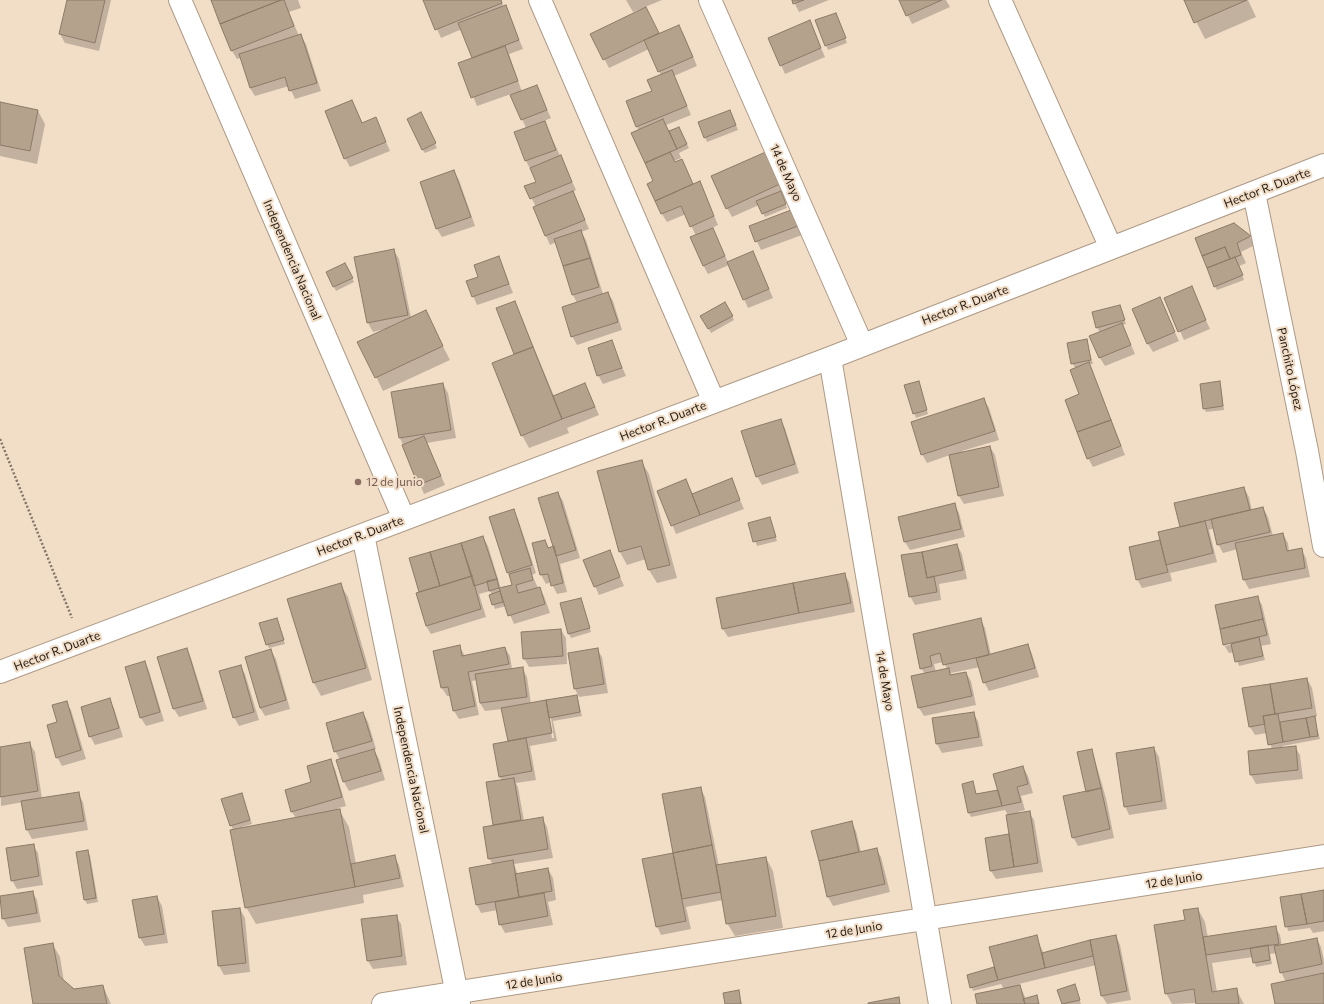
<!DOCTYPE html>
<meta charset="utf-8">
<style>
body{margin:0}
canvas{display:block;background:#f2ddc7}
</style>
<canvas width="1324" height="1004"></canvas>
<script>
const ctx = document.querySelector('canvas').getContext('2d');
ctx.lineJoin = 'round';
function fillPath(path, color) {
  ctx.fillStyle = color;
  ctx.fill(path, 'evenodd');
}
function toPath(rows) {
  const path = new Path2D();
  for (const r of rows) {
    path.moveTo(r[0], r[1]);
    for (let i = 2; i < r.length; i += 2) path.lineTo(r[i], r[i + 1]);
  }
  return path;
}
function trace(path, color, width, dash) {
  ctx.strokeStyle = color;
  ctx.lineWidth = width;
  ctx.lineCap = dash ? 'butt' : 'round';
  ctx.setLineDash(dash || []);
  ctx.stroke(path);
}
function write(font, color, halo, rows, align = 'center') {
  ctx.font = font + ' Commissioner,sans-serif';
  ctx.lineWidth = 4;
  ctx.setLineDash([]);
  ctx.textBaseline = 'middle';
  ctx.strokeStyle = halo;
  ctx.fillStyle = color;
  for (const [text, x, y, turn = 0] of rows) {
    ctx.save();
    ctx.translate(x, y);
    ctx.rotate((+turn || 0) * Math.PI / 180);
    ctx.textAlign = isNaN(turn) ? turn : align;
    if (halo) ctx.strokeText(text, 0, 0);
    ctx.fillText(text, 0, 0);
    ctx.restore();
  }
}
fillPath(toPath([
 [68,0,111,0,99,51,65,43,60,34],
 [212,0,298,0,301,8,289,12,299,36,301,36,306,44,321,91,295,99,289,86,255,96,250,88,241,58,237,59,232,51],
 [424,0,501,0,504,7,506,7,523,49,509,54,522,92,536,86,551,118,544,121,576,190,573,192,589,229,581,232,586,240,603,294,608,293,613,301,622,330,577,345,572,336,577,303,573,295,556,242,550,245,546,236,534,208,536,207,526,187,537,182,526,161,516,133,526,128,511,94,477,106,460,63,473,59,462,29,441,38],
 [626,0,662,0,645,7,659,34,679,27,684,35,697,66,674,76,691,115,666,125,669,132,679,128,689,148,679,153,681,158,674,161,686,169,693,185,699,182,704,191,718,225,712,228,728,262,757,261,773,298,748,308,729,265,708,274,703,265,696,236,686,214,667,222,662,214,649,184,654,182,637,126,661,75,649,49,609,68,592,35,644,9,644,8,633,12],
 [793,0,829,0,799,12],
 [900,0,946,0,950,7,912,24],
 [1185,0,1248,0,1256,17,1205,39],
 [838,18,847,43,828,50,817,21],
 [809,21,825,57,785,74,781,65],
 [352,101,363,124,376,119,390,151,350,167,345,158],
 [0,103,38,111,45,124,37,164,0,156],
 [732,115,738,130,707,142,699,122],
 [423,118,437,148,425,153,422,149],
 [767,152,787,192,782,195,787,208,765,217,759,205,732,217,727,208],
 [454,172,459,180,475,226,442,237,437,229,421,183],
 [791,212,802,235,761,250,750,227],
 [1234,224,1250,237,1255,245,1241,252,1246,263,1239,266,1244,280,1217,290,1215,286],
 [394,251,399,259,411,318,425,311,450,360,383,391,359,342,385,329,373,332,368,323,355,258],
 [499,257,513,293,477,305,473,296,480,278],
 [347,268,354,282,336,291,327,273],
 [1191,288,1210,329,1184,340,1165,298],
 [1159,298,1179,341,1153,352,1148,344],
 [515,302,554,396,585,384,599,415,567,428,569,433,529,448,522,435,516,355,497,309],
 [725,303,734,320,711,333,702,316],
 [1120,306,1126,324,1122,325,1135,354,1105,366,1100,358,1100,333,1097,327],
 [1086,340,1093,364,1089,364,1125,455,1093,467,1088,458,1080,395,1076,369,1072,363],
 [611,341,626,376,603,384,598,375],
 [1219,383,1221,387,1224,410,1206,412,1204,408],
 [443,384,448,393,456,438,427,443,445,485,424,494,400,438,392,393],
 [906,386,920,386,928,414,916,418],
 [984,400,989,408,999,440,962,451,963,453,990,447,995,455,1004,496,964,504,959,496,950,455,927,463,922,454],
 [780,420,785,428,799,473,762,485,757,476],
 [641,461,649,474,677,578,657,583,649,570,646,559,627,565,620,552],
 [686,480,693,494,731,480,744,509,676,534,658,491],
 [1244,488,1249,497,1252,511,1263,508,1268,517,1273,536,1283,534,1288,543,1289,551,1301,549,1306,558,1310,577,1249,589,1244,580,1238,549,1223,553,1218,544,1215,528,1209,530,1217,562,1170,573,1172,581,1142,588,1137,579,1161,540],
 [558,493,563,501,580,558,560,564,567,592,557,594,551,582,546,584,541,575,533,544,545,541,549,548,555,547],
 [954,504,959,513,965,537,910,550,905,542,899,517],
 [513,511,518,519,536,573,532,575,538,588,539,588,544,596,550,613,514,624,506,606,495,609,490,595,492,595,490,591,479,594,486,617,431,634,426,626,420,593,410,559,483,537,488,546,501,589,513,586,508,573],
 [770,518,777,541,757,546,749,523],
 [957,545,962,554,967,579,939,584,941,600,915,605,910,596,902,556],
 [609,551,624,586,599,595,595,586],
 [844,574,849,582,855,612,728,637,723,629],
 [340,584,348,597,372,680,321,696,314,683,289,599],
 [1257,597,1262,605,1271,644,1261,646,1265,660,1239,666,1234,652,1229,653,1224,645],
 [1242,640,1243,642,1225,646,1225,643],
 [581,599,591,632,571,638,569,634],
 [277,619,285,644,269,648,267,644],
 [980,619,985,628,991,655,1028,645,1032,654,1039,677,989,691,984,682,980,667,951,673,952,676,966,673,971,681,976,705,924,716,919,708,925,674,921,668,914,635],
 [944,662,947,669,936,672,934,664],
 [561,630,566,638,567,664,529,667,524,658],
 [459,646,465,656,505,648,510,656,512,669,522,668,527,677,531,704,576,696,578,700,582,716,553,721,557,741,530,746,536,780,516,783,518,787,524,821,542,818,547,827,553,858,514,864,518,875,548,869,553,878,556,900,548,902,553,925,505,933,500,924,498,910,481,913,477,905,493,865,489,858,494,826,487,783,502,781,500,777,509,742,502,709,485,711,480,703,477,680,472,681,479,715,459,719,454,711,451,696,447,696,442,688,434,651],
 [548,713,551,718,554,738,552,738],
 [597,649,602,657,608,693,579,697,575,689],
 [187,650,191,658,207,709,179,717,174,709,159,658],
 [271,651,276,659,290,709,265,716,260,708],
 [145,663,149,671,164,721,146,726,141,718,126,668],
 [240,666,245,674,259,720,239,726,234,717],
 [1307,679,1312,688,1317,716,1314,717,1320,739,1283,746,1283,748,1295,747,1300,755,1303,779,1256,784,1251,775,1249,751,1272,749,1267,733,1255,735,1250,727],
 [109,700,114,708,123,737,95,745,90,736],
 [66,702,71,710,86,759,62,766,57,757,59,723],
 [363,713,368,722,376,749,374,750,379,759,385,780,349,791,344,782,338,761,340,760,335,751],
 [973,713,978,721,983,746,942,753,937,744,933,719],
 [30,744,35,752,42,799,78,793,83,802,88,830,32,839,27,830,23,802,1,806,0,748],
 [1154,748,1159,757,1167,809,1129,815,1125,806],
 [1092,750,1106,798,1114,838,1078,846,1073,837,1087,792],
 [330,761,335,769,346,806,338,808,349,827,356,864,394,856,399,865,404,887,363,895,364,903,256,924,246,907,233,830,223,800,242,794,252,824,242,827,242,829,296,818,292,812],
 [1023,767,1028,776,1033,793,1021,796,1025,810,1018,812,1018,814,1029,812,1034,820,1043,872,996,879,991,871,986,839,1010,835,1008,815,1005,810,971,817,969,813,972,783,977,795,999,790],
 [700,788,705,797,719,866,766,858,773,871,783,928,735,936,727,923,723,900,686,907,691,929,661,935,657,926,643,860,674,854],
 [852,823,856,831,861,852,876,849,881,857,890,892,833,906,828,897,813,832],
 [33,845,38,853,43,885,17,889,12,880],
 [88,852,90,855,98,902,87,904,85,900],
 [1324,891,1324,931,1313,933,1310,928,1288,931,1281,898],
 [32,892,37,900,41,922,8,927,3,918,0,897],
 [157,897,162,906,168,943,145,946,140,938,134,901],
 [240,909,245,918,250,972,224,975,219,966,213,912],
 [1198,909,1205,922,1208,938,1275,927,1280,935,1282,946,1317,939,1321,947,1324,960,1324,1004,1276,1004,1286,982,1281,972,1277,953,1270,954,1272,964,1256,967,1253,957,1212,963,1217,992,1236,989,1244,1004,1197,1004,1197,1003,1172,1004,1166,993,1186,921],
 [396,916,401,924,407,965,373,969,368,961],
 [1036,936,1044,954,1116,936,1120,945,1131,1000,1107,1004,1102,996,1096,965,1019,984,1026,999,1036,997,1039,1004,978,1004,1004,989,1001,984,973,991,968,975,996,968],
 [53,945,60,957,64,982,74,990,103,986,111,1004,34,1004],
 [1075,986,1081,1004,1063,1004,1058,990],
 [738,991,742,1004,726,1004]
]), '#0003');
const building = toPath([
 [67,0,105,0,95,43,59,34,67,0],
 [211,0,281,0,220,24,211,0],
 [281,0,284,0,294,26,231,51,220,24,281,0],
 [423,0,501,0,502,3,435,30,423,0],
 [792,0,804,0,793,4,792,0],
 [899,0,942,0,906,16,899,0],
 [1184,0,1247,0,1194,23,1184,0],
 [506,5,519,40,472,58,458,23,506,5],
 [646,7,659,33,603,60,590,34,646,7],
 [836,13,846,38,825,46,815,20,836,13],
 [810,20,821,48,780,66,768,38,810,20],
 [679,25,693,57,658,72,644,40,679,25],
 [301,34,317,83,289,91,285,77,250,88,239,54,301,34],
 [505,46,518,81,471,98,458,63,505,46],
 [672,70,687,106,636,127,626,101,652,91,647,80,672,70],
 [537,85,547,110,521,120,510,95,537,85],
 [352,100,362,123,376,117,386,142,344,159,325,111,352,100],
 [0,102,38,110,30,151,0,145,0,102],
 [730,110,736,125,704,138,698,122,730,110],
 [421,112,436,143,422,150,407,119,421,112],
 [663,119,677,149,645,163,631,133,663,119],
 [545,121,556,150,525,161,514,132,545,121],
 [679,127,687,144,677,149,669,131,679,127],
 [768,151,782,183,726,209,711,176,768,151],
 [670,152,675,162,682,159,693,184,655,201,647,184,653,181,645,163,670,152],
 [561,155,572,182,530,199,524,186,536,182,530,168,561,155],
 [454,170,471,217,436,229,420,182,454,170],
 [700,181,714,216,690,227,681,206,661,214,655,201,700,181],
 [573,191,585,220,545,236,533,207,573,191],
 [781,191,786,204,762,214,756,201,781,191],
 [791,210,798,226,755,242,749,226,791,210],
 [1234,223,1251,236,1237,243,1241,255,1230,259,1225,247,1202,256,1195,238,1234,223],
 [713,228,725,256,703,266,690,237,713,228],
 [581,230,590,258,563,266,554,239,581,230],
 [1225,247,1230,259,1207,268,1202,256,1225,247],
 [394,249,408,315,367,323,354,257,394,249],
 [753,251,769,289,743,300,727,262,753,251],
 [499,256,509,284,472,297,466,281,478,277,474,265,499,256],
 [1235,257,1243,275,1214,287,1207,268,1235,257],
 [590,258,599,287,572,295,563,266,590,258],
 [345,263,353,278,333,287,326,272,345,263],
 [1192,286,1206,320,1178,332,1164,298,1192,286],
 [608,292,618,322,571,337,562,307,608,292],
 [1160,297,1175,332,1147,344,1132,309,1160,297],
 [515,301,533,347,514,354,496,308,515,301],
 [725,302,733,316,708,329,700,316,725,302],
 [1120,305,1125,320,1096,328,1092,312,1120,305],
 [426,310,443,346,375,378,357,342,426,310],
 [1122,323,1131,345,1099,358,1089,336,1122,323],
 [1087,339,1091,360,1071,364,1067,343,1087,339],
 [612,340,622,368,597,376,588,348,612,340],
 [533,347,562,419,521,436,492,363,533,347],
 [1089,362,1111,420,1077,432,1065,400,1079,394,1070,370,1089,362],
 [919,381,927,410,913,414,904,385,919,381],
 [1220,381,1223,406,1203,409,1200,384,1220,381],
 [443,383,451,430,399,438,391,392,443,383],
 [585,383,595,407,562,419,553,396,585,383],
 [984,398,995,431,921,455,911,422,984,398],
 [781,419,795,464,756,477,741,431,781,419],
 [1111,420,1121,446,1087,459,1077,432,1111,420],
 [424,436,441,476,418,485,402,445,424,436],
 [990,446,999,487,958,496,949,455,990,446],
 [642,460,670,565,648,570,641,546,619,552,597,471,642,460],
 [732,478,740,500,700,515,692,494,732,478],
 [686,479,700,515,671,526,657,491,686,479],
 [1244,487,1250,510,1180,527,1174,503,1244,487],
 [558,492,576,550,556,556,538,498,558,492],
 [955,503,961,529,904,542,898,517,955,503],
 [1263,507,1270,532,1217,545,1211,519,1263,507],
 [514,509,532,565,507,573,489,517,514,509],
 [770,517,776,537,753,542,748,523,770,517],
 [1205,521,1213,553,1166,565,1158,532,1205,521],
 [1283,533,1287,551,1302,548,1305,568,1243,580,1235,543,1283,533],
 [483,536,497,579,474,586,461,543,483,536],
 [545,540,548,548,554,546,563,583,551,586,548,574,540,575,532,543,545,540],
 [1160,540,1168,572,1136,580,1129,547,1160,540],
 [461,543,472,576,440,586,430,552,461,543],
 [957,544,963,570,927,578,922,552,957,544],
 [610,550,620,577,594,587,583,560,610,550],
 [430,552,440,586,419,592,409,558,430,552],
 [922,552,927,578,934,576,937,592,909,597,901,555,922,552],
 [530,568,533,580,516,585,518,593,540,587,545,604,508,616,499,588,512,585,509,574,530,568],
 [845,573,851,603,799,613,793,583,845,573],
 [472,576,481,609,426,626,416,593,472,576],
 [497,579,499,588,489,591,487,581,497,579],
 [341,583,366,668,313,683,287,599,341,583],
 [793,583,799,613,722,629,716,598,793,583],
 [500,591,503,602,492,605,489,595,500,591],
 [1258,596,1263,619,1220,629,1215,605,1258,596],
 [581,598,590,628,568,634,560,603,581,598],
 [277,618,284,640,266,645,259,623,277,618],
 [981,618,989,655,943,665,940,653,930,656,932,666,920,669,913,634,981,618],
 [1263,619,1267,635,1223,645,1220,629,1263,619],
 [561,629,563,656,523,659,521,632,561,629],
 [1259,637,1263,656,1235,662,1231,644,1259,637],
 [1028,644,1035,668,983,683,976,658,1028,644],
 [460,645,462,656,505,647,509,664,468,672,475,706,453,711,448,687,441,688,433,651,460,645],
 [187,648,203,701,173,709,157,657,187,648],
 [598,648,604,684,574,689,568,653,598,648],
 [271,649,286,700,260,708,245,657,271,649],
 [145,661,160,712,140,718,125,667,145,661],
 [241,665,254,712,233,718,219,671,241,665],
 [523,667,527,697,480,703,475,674,523,667],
 [949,668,950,675,966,672,972,696,918,708,911,676,949,668],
 [1307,678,1312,708,1275,714,1270,684,1307,678],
 [1270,684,1275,714,1263,716,1265,724,1249,727,1242,688,1270,684],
 [577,695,580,712,549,718,546,700,577,695],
 [110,698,119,728,89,737,81,707,110,698],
 [546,700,552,733,508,741,501,708,546,700],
 [67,701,81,750,56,758,47,725,57,722,52,705,67,701],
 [363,712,372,741,334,752,326,723,363,712],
 [974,712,979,737,936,744,932,718,974,712],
 [1275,714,1278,714,1283,742,1268,745,1263,716,1275,714],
 [1315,716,1318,736,1310,737,1306,718,1315,716],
 [1306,718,1310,737,1283,742,1280,722,1306,718],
 [526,738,532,771,499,777,493,744,526,738],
 [30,742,38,791,0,797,0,747,30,742],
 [1296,746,1298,770,1250,775,1248,751,1296,746],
 [1154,747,1162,801,1124,807,1116,753,1154,747],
 [374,749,381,771,343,782,336,760,374,749],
 [1092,749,1101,788,1086,792,1077,752,1092,749],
 [331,759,342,797,291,812,285,790,311,782,307,766,331,759],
 [1023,766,1028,784,1017,787,1021,802,1002,806,993,774,1023,766],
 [514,778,521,820,493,825,486,782,514,778],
 [973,781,976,794,998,790,1002,806,968,813,962,784,973,781],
 [701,787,712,845,673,853,662,794,701,787],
 [1101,788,1110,829,1072,838,1063,796,1101,788],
 [79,792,84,821,26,830,21,801,79,792],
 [242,793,250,820,230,826,221,799,242,793],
 [340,809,355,887,245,908,230,830,340,809],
 [1030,811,1038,863,1014,867,1006,815,1030,811],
 [543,817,548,849,488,859,483,827,543,817],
 [852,821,859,852,819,861,811,831,852,821],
 [1009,834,1014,867,990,871,985,838,1009,834],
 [34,844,39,876,11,881,6,848,34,844],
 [712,845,721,892,682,899,673,853,712,845],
 [877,848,885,884,827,897,819,861,877,848],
 [88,850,96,898,84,900,76,852,88,850],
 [673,853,686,921,656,927,642,859,673,853],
 [395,855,400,878,355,887,351,864,395,855],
 [766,857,776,916,726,924,716,865,766,857],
 [513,860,519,897,476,905,469,868,513,860],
 [548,868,552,891,519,897,515,874,548,868],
 [1324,890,1324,921,1307,924,1301,894,1324,890],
 [33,891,37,913,2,919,0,896,33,891],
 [544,893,548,916,499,925,495,902,544,893],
 [1301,894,1307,924,1285,927,1280,897,1301,894],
 [157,896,164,934,139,938,132,900,157,896],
 [240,908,246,963,218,966,212,911,240,908],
 [1198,908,1212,992,1237,988,1239,1004,1196,1004,1194,989,1165,994,1154,925,1185,920,1183,910,1198,908],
 [397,915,402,956,367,961,361,919,397,915],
 [1276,926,1279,944,1206,955,1203,937,1276,926],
 [1037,935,1045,968,998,980,989,947,1037,935],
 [1116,935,1127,991,1101,996,1090,940,1116,935],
 [1317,938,1322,964,1280,973,1274,946,1317,938],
 [1090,940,1093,956,1045,968,1042,953,1090,940],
 [53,943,59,976,74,989,103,985,107,1004,33,1004,24,948,53,943],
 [1268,945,1270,960,1253,963,1250,948,1268,945],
 [994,967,998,980,970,988,967,975,994,967],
 [1324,973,1324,1004,1275,1004,1271,984,1324,973],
 [1075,984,1080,1000,1062,1004,1057,990,1075,984],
 [1020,985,1025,1004,977,1004,975,994,1020,985],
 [739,990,741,1004,725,1004,723,993,739,990],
 [1037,995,1039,1004,1025,1004,1023,999,1037,995],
 [899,997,900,1004,868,1004,868,1003,899,997]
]);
fillPath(building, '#b5a28d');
trace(building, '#8d7a67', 1);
const minor = toPath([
 [180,0,404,519],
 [540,0,714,402],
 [710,0,862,345],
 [1000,0,1111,248],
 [1254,193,1307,451,1324,546],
 [830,358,940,1004],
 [363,535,459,1004],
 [0,672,830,358,1324,165],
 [383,1004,1324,856]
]);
trace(minor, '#ad9a85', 24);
trace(toPath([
 [0,439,72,618]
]), '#837567', 2.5, [2, 2]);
trace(minor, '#fff', 22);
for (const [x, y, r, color] of [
 [358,482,4,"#8d6e63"]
]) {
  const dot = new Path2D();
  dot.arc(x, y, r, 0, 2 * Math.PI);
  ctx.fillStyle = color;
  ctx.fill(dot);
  trace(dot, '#f2ddc7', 1.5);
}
write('12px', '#241d15', '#f2ddc7', [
 ["14 de Mayo",786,173,66],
 ["Hector R. Duarte",1267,188,-21],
 ["Independencia Nacional",292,260,67],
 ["Hector R. Duarte",965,305,-21],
 ["Panchito López",1290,369,78],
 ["Hector R. Duarte",663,421,-21],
 ["Hector R. Duarte",360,536,-21],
 ["Hector R. Duarte",57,651,-21],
 ["14 de Mayo",885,681,80],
 ["Independencia Nacional",411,770,78],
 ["12 de Junio",1174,880,-9],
 ["12 de Junio",854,930,-9],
 ["12 de Junio",534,981,-9]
]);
write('12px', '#785e54', '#f2ddc7', [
 ["12 de Junio",366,482]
], 'left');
</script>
